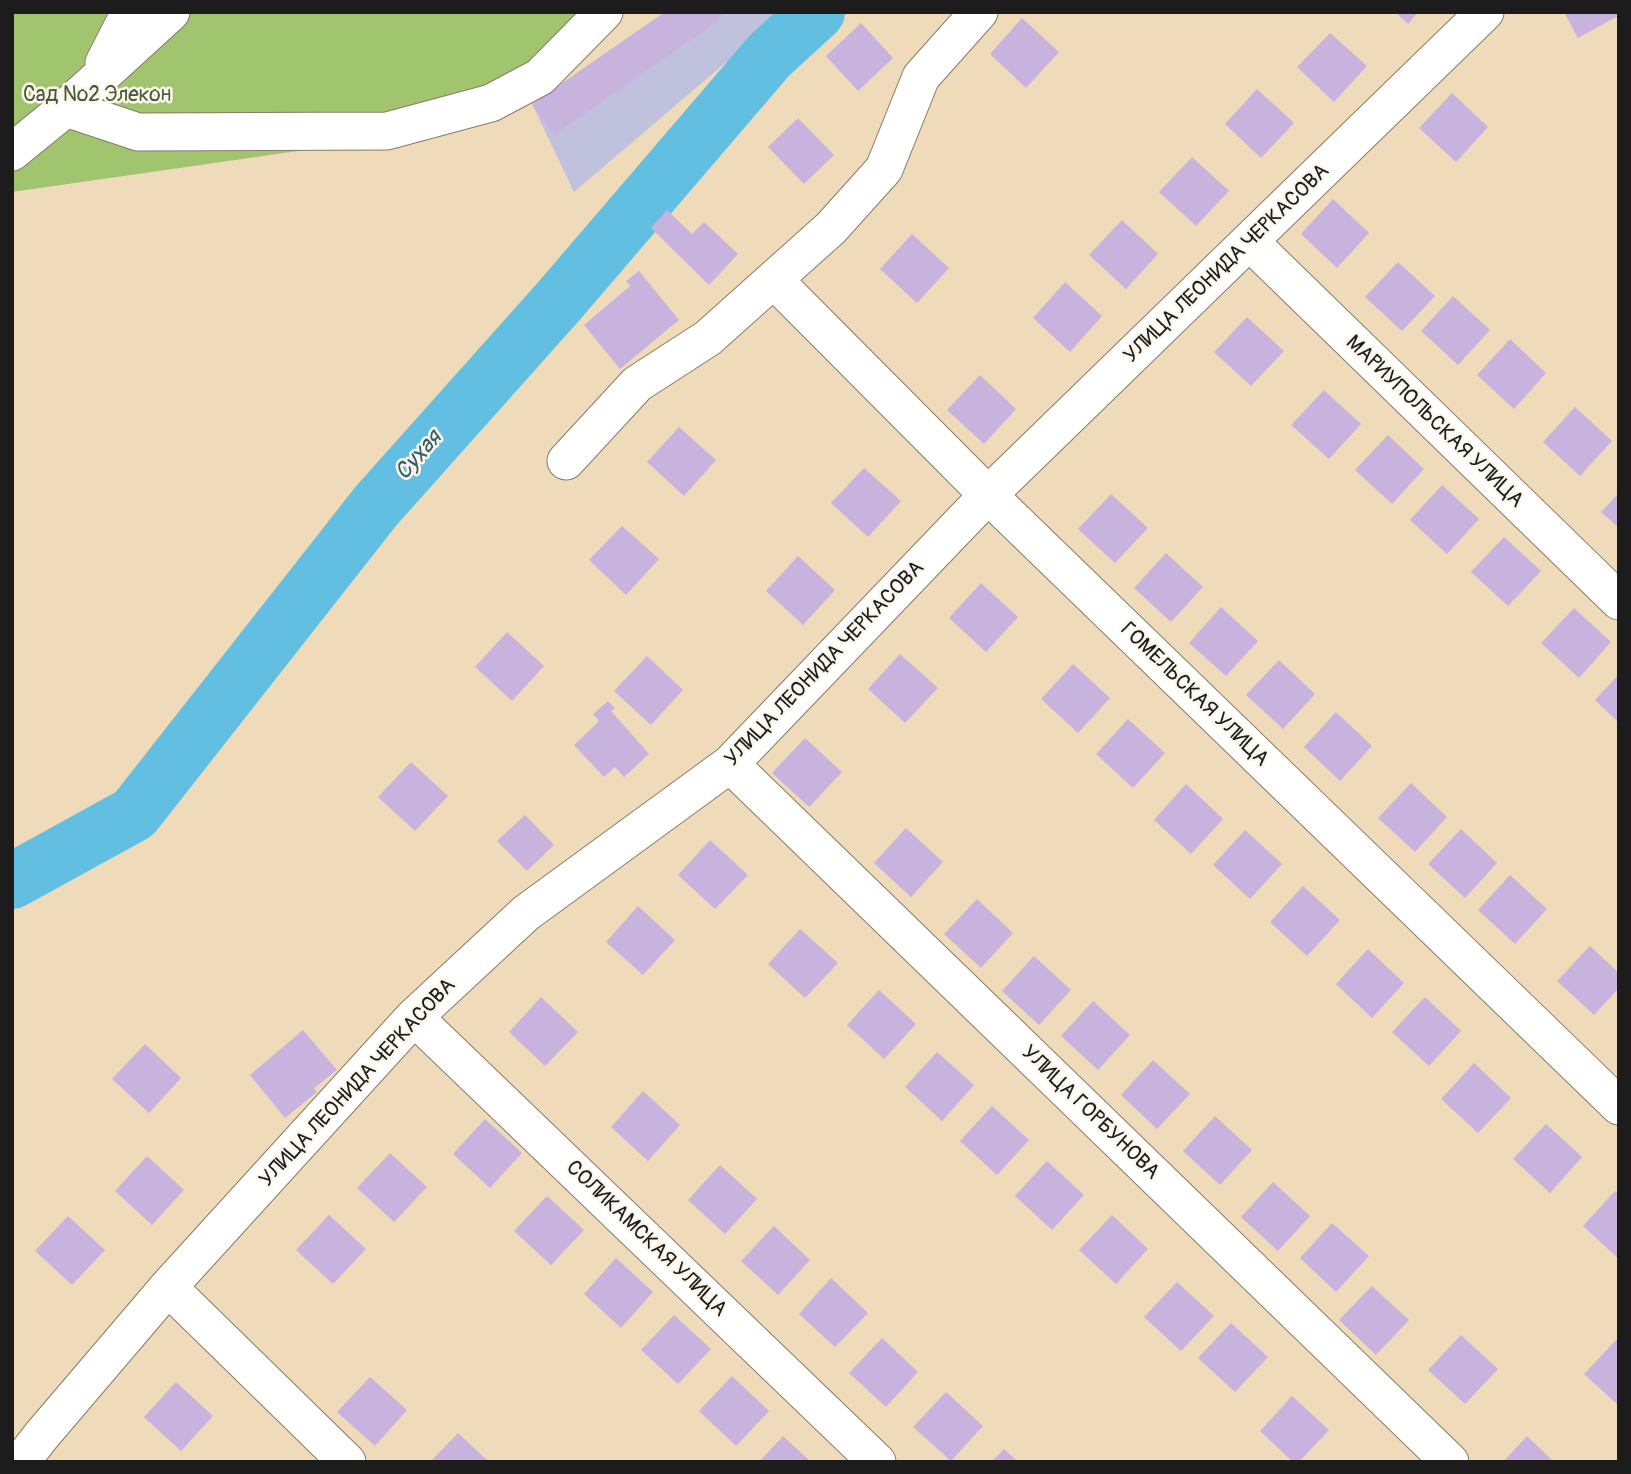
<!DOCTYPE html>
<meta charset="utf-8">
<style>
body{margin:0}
#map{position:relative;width:1631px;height:1474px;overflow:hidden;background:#efdbb9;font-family:Pangolin,sans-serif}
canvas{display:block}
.frame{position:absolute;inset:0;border:14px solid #1c1c1c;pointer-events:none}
</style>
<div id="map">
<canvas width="1631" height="1474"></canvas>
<div class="frame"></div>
</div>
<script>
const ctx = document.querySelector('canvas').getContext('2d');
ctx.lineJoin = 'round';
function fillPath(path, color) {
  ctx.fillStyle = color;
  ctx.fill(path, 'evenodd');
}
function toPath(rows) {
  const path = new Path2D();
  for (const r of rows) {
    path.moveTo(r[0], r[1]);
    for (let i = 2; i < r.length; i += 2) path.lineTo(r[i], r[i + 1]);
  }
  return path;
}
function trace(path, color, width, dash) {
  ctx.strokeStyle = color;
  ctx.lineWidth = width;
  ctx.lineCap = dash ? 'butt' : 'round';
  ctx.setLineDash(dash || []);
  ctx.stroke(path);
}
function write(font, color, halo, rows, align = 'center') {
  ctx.font = font + ' Pangolin,sans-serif';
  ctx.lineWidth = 5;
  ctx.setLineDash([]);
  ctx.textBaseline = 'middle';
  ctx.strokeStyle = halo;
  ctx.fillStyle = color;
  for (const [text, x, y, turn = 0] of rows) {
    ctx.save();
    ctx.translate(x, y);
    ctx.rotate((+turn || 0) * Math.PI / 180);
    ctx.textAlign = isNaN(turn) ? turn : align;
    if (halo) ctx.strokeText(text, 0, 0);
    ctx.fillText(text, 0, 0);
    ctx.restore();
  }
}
fillPath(toPath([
 [665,12,785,12,574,192,532,104]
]), '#c0c2dd');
fillPath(toPath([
 [12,12,620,12,458,128,12,192]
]), '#a1c46e');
trace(toPath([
 [12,881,134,814,376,506,559,301,769,56,817,12]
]), '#63bfe1', 56);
fillPath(toPath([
 [665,12,725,12,717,22,554,135,532,104],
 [1395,12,1418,12,1408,24],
 [1564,12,1616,12,1618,16,1578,38],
 [1022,18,1059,52,1026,88,990,54],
 [861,23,893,58,858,91,826,56],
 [1330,33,1367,66,1334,102,1297,67],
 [1257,89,1294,123,1261,158,1225,124],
 [1452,93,1488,127,1456,162,1419,128],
 [798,118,834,155,804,184,768,147],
 [1192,157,1229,191,1196,226,1159,192],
 [1333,199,1369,233,1337,268,1301,234],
 [667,210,692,234,704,222,738,254,709,285,651,228],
 [1122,220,1158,254,1126,289,1089,255],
 [912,234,949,268,917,303,880,269],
 [1398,262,1435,296,1402,331,1365,297],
 [639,271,679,320,620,369,584,325,630,286,626,281],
 [1065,282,1102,316,1070,352,1033,318],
 [1453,296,1490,330,1458,365,1421,331],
 [1247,317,1284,351,1251,386,1214,352],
 [1510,339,1546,373,1514,409,1477,375],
 [980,375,1016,409,984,444,947,410],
 [1324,390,1361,424,1329,459,1291,425],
 [1575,407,1612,441,1580,476,1543,442],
 [679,427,716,460,684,496,647,462],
 [1388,435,1424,469,1392,504,1355,470],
 [864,468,901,501,868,537,831,503],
 [1442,485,1479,519,1447,554,1410,520],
 [1619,493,1619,528,1601,512],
 [1111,494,1148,528,1115,563,1078,529],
 [622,526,659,559,626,595,589,560],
 [1504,537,1541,571,1508,606,1471,572],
 [1166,553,1203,587,1171,622,1134,588],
 [798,556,835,590,803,625,766,591],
 [981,583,1018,617,986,652,949,618],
 [1221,607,1258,641,1226,676,1189,643],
 [1574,608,1611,642,1579,678,1541,643],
 [507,632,544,666,512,701,475,667],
 [900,654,938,688,905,723,868,689],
 [647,656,683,690,651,725,614,691],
 [1279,660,1315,694,1283,729,1246,695],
 [1073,664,1110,698,1078,733,1041,699],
 [1619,674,1619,723,1595,700],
 [608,701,615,708,611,711,649,754,624,777,615,767,604,777,574,745,599,721,593,714],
 [1336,712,1372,746,1340,781,1304,747],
 [1128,719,1165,753,1133,788,1096,754],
 [805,738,842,772,809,807,772,773],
 [411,762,448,796,415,831,378,797],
 [1411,783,1447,817,1415,852,1378,818],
 [1186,784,1223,819,1191,854,1154,820],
 [525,815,554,845,527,871,497,841],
 [906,828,943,862,911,897,874,863],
 [1461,829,1497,863,1465,898,1428,864],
 [1245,830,1282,864,1250,899,1213,865],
 [710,840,748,875,715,909,678,875],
 [1510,875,1547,909,1515,944,1478,910],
 [1303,886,1340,920,1307,956,1270,922],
 [977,899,1013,933,981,968,944,934],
 [638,906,675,940,643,975,606,942],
 [800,929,838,963,805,998,768,964],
 [1590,946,1619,973,1619,988,1594,1015,1557,981],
 [1368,949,1404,983,1372,1018,1336,984],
 [1034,956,1071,990,1039,1025,1002,991],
 [879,990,916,1024,884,1059,847,1025],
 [541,997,578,1032,545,1066,509,1032],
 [1425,997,1461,1031,1429,1066,1392,1032],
 [1093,1001,1130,1035,1098,1070,1061,1036],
 [303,1030,337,1070,314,1088,317,1092,285,1118,250,1075],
 [145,1044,181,1078,149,1113,112,1079],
 [937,1052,974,1085,942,1121,905,1087],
 [1153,1060,1190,1094,1157,1129,1121,1095],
 [1474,1063,1511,1098,1478,1133,1441,1099],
 [643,1091,680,1125,648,1161,611,1127],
 [992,1106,1029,1140,997,1175,960,1141],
 [1215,1116,1252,1150,1220,1185,1183,1151],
 [485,1119,522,1153,490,1188,453,1154],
 [1546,1124,1582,1157,1550,1193,1513,1159],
 [390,1153,427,1187,394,1222,357,1188],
 [147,1156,184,1190,152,1225,115,1191],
 [1047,1161,1084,1195,1052,1230,1015,1196],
 [720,1165,757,1199,725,1234,688,1200],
 [1273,1182,1310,1216,1278,1251,1241,1217],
 [1615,1191,1619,1194,1619,1259,1583,1226],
 [547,1196,584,1230,551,1265,514,1231],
 [329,1215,366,1249,333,1284,296,1250],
 [1112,1215,1148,1249,1116,1284,1079,1250],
 [68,1216,105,1250,72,1285,35,1251],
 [1332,1223,1369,1256,1336,1292,1300,1258],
 [774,1226,810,1260,778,1295,741,1261],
 [616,1258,653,1292,621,1328,584,1294],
 [831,1278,868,1313,835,1347,799,1314],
 [1177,1282,1214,1316,1181,1351,1144,1317],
 [1372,1286,1409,1320,1376,1355,1339,1320],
 [674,1315,711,1349,678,1384,641,1350],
 [1231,1323,1268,1357,1235,1392,1198,1358],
 [1461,1335,1498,1369,1465,1404,1428,1370],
 [882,1338,918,1372,886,1407,849,1373],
 [1617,1339,1619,1341,1619,1406,1584,1374],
 [732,1376,769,1411,736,1446,699,1411],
 [370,1377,407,1410,375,1446,337,1412],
 [176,1382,213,1416,181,1451,144,1417],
 [946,1392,983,1426,951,1461,913,1427],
 [1292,1396,1329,1430,1299,1462,1293,1462,1260,1431],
 [458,1433,489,1462,430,1462],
 [783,1436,811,1462,759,1462],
 [1527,1436,1554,1462,1503,1462],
 [1004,1449,1018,1462,991,1462]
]), '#c8b3df');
const minor = toPath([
 [104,63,130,12],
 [66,108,138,132,387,131,491,103,540,77,604,12],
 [12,152,66,108,171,12],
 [1250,242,1619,601],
 [774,280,988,495,1619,1106],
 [566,461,637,384,708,338,831,228,884,169,921,77,979,12],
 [730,764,1450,1462],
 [414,1017,877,1462],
 [168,1287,347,1462],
 [21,1462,41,1436,168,1287,414,1017,526,913,730,764,988,495,1485,12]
]);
trace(minor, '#867c6a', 39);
trace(minor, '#fff', 37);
write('21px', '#4b5739', '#fbf7ec', [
 ["Сад №2 Элекон",97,96]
]);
write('21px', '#1c1c1c', '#fbf7ec', [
 ["УЛИЦА ЛЕОНИДА ЧЕРКАСОВА",1227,264,-44],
 ["МАРИУПОЛЬСКАЯ УЛИЦА",1434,422,44],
 ["УЛИЦА ЛЕОНИДА ЧЕРКАСОВА",825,664,-46],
 ["ГОМЕЛЬСКАЯ УЛИЦА",1194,695,44],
 ["УЛИЦА ЛЕОНИДА ЧЕРКАСОВА",358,1083,-47],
 ["УЛИЦА ГОРБУНОВА",1090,1113,44],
 ["СОЛИКАМСКАЯ УЛИЦА",646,1239,44]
]);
write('italic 23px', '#385d6b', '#fbf7ec', [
 ["Сухая",419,456,-49]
]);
</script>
